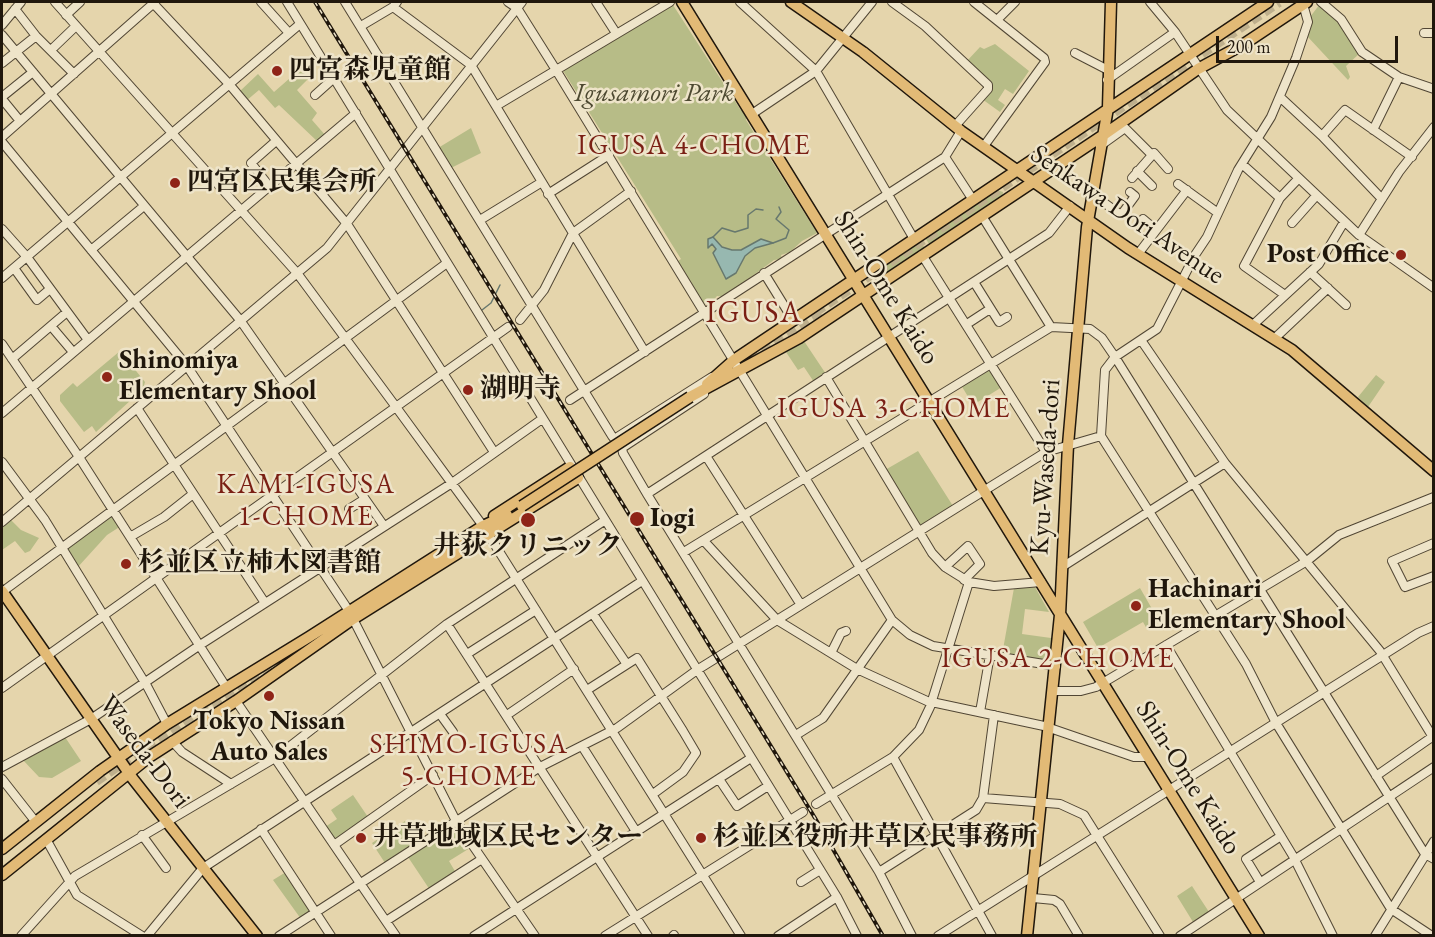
<!DOCTYPE html>
<meta charset="utf-8">
<style>
body{margin:0}
#map{position:relative;width:1435px;height:937px;overflow:hidden;background:#e5d5ac;font-family:"EB Garamond",serif}
canvas{display:block}
.frame{position:absolute;inset:0;border:3px solid #20170c;pointer-events:none}
.scale{position:absolute;left:1216px;top:36px;width:182px;height:27px;box-sizing:border-box;border:3px solid #20170c;border-top:0;padding-left:8px;font-size:18px;line-height:21px;white-space:nowrap;color:#20170c;-webkit-text-stroke:4px #eee4c9;paint-order:stroke}
</style>
<div id="map">
<canvas width="1435" height="937"></canvas>
<div class="frame"></div>
<div class="scale">200 m</div>
</div>
<script>
const ctx = document.querySelector('canvas').getContext('2d');
ctx.lineJoin = 'round';
function fillPath(path, color) {
  ctx.fillStyle = color;
  ctx.fill(path, 'evenodd');
}
function toPath(rows) {
  const path = new Path2D();
  for (const r of rows) {
    path.moveTo(r[0], r[1]);
    for (let i = 2; i < r.length; i += 2) path.lineTo(r[i], r[i + 1]);
  }
  return path;
}
function trace(path, color, width, dash) {
  ctx.strokeStyle = color;
  ctx.lineWidth = width;
  ctx.lineCap = dash ? 'butt' : 'round';
  ctx.setLineDash(dash || []);
  ctx.stroke(path);
}
function write(font, color, halo, rows, align = 'center') {
  ctx.font = font + ' "EB Garamond","Noto Serif JP",serif';
  ctx.lineWidth = 5;
  ctx.setLineDash([]);
  ctx.textBaseline = 'middle';
  ctx.strokeStyle = halo;
  ctx.fillStyle = color;
  for (const [text, x, y, turn = 0] of rows) {
    ctx.save();
    ctx.translate(x, y);
    ctx.rotate((+turn || 0) * Math.PI / 180);
    ctx.textAlign = isNaN(turn) ? turn : align;
    if (halo) ctx.strokeText(text, 0, 0);
    ctx.fillText(text, 0, 0);
    ctx.restore();
  }
}
fillPath(toPath([
 [1320,4,1333,13,1360,53,1346,66,1350,77,1348,80,1307,36,1310,17],
 [673,5,740,109,746,113,746,120,817,233,802,241,790,252,781,255,782,259,774,260,724,297,717,296,711,303,705,304,693,291,691,281,686,279,678,261,681,259,562,69],
 [995,44,1029,71,1013,94,1005,89,998,100,1005,105,1000,112,982,99,990,88,966,62,980,47,984,49],
 [298,71,311,76,297,90,317,113,312,120,326,136,318,142,279,105,275,108,259,90,246,101,239,92,258,74,274,92],
 [471,128,481,153,451,168,438,148],
 [997,190,1003,192,1002,199,931,247,924,236],
 [919,239,926,250,884,275,878,273,877,270],
 [804,341,826,374,814,382,804,367,798,370,786,352],
 [120,351,145,382,143,389,96,432,92,426,84,432,60,401,60,395,73,383,77,387],
 [989,368,1002,387,973,405,961,385],
 [1376,375,1385,382,1368,407,1358,397],
 [918,451,953,506,921,526,885,470],
 [113,514,121,526,107,535,77,568,67,549],
 [11,520,21,530,39,538,30,551,25,553,15,541,2,550,2,527],
 [1035,587,1049,612,1025,609,1022,634,1051,638,1049,662,1002,655,1014,588],
 [1140,588,1159,621,1147,629,1143,622,1098,648,1083,622],
 [65,737,81,761,52,778,39,777,22,759],
 [353,795,368,817,337,840,332,839,325,827,337,819,331,810],
 [405,821,418,842,385,863,372,843],
 [456,826,470,848,449,861,456,873,430,890,408,857],
 [286,872,313,911,301,919,273,880],
 [1192,886,1209,912,1193,922,1177,896]
]), '#b7bc87');
const water = toPath([
 [713,237,722,247,732,250,741,250,761,239,773,243,755,248,745,256,736,273,726,279,713,253,716,249,712,244,708,248,708,239,713,237]
]);
fillPath(water, '#97b8b0');
trace(water, '#67786e', 1.5);
trace(toPath([
 [713,237,722,228,735,232,748,228,748,215,756,209,763,210],
 [773,243,786,238,789,230,776,219,781,212,779,207],
 [482,310,491,303,500,285]
]), '#67786e', 1.5);
trace(toPath([
 [815,312,1279,2],
 [750,360,825,311],
 [201,715,301,650],
 [96,781,205,707]
]), '#beaf8c', 10, [10, 5]);
const minor = toPath([
 [55,2,297,273,396,407,483,526,741,936],
 [152,2,229,84,347,224,494,452],
 [261,2,289,33],
 [287,2,837,897,857,936],
 [345,2,612,436,622,448,623,453,647,494,879,872,912,936],
 [508,2,517,8,556,70,892,620,910,635,933,646,1056,666],
 [596,2,616,33],
 [740,2,816,71,914,239],
 [892,2,925,26,988,85,988,89,955,126],
 [974,2,1044,58,1045,62,984,146],
 [1150,2,1175,32,1227,110,1359,235,1434,288],
 [1321,2,1341,19,1362,52,1399,77,1434,89],
 [1303,4,1308,22,1296,58,1271,117,1238,170,1207,237,1195,255,1157,329,1115,357,1105,370,1101,436,1246,664,1276,723,1391,909,1432,936],
 [393,7,471,65,645,352],
 [15,9,36,36,74,74],
 [66,15,80,2],
 [997,20,1015,2],
 [2,25,21,2],
 [361,26,393,7,397,2],
 [1424,33,1434,33],
 [2,35,240,320,384,526],
 [51,50,76,26],
 [1075,53,1108,70],
 [2,63,36,36],
 [1107,80,1175,32],
 [315,95,334,78],
 [2,97,33,72],
 [1280,97,1322,136,1382,199],
 [2,99,20,121],
 [496,106,670,2],
 [752,114,816,71,872,2],
 [1373,130,1399,77],
 [1322,136,1345,110,1412,157],
 [2,137,155,2],
 [2,142,187,366,349,611,456,821,535,936],
 [1100,146,1125,128,1152,155],
 [945,157,973,200],
 [1242,164,1280,198],
 [1137,171,1152,186],
 [1132,178,1154,153,1168,169],
 [1178,184,1218,213],
 [269,186,251,163,276,141],
 [548,194,609,155],
 [1092,194,1121,215,1135,196,1130,192],
 [982,216,1051,327],
 [1143,219,1156,230],
 [480,220,542,182],
 [1292,223,1316,196],
 [2,229,27,257,88,340],
 [1359,235,1399,172,1434,127],
 [91,250,144,206],
 [1138,254,1187,190],
 [922,255,1046,452],
 [14,268,37,300,50,289],
 [1310,272,1346,305],
 [764,273,793,320],
 [2,278,300,24],
 [974,282,999,322,1007,317],
 [1285,295,1244,266,1280,198,1298,179],
 [520,320,544,290,573,233,631,191],
 [967,324,990,309],
 [1254,324,1319,264,1344,222],
 [51,326,73,352],
 [1275,338,1328,288],
 [1141,340,1225,463,1380,651,1434,739],
 [2,344,77,454,226,687],
 [12,359,67,312],
 [826,377,932,553,945,567,969,582,994,586,1041,582],
 [570,400,945,157,961,131],
 [137,408,265,603],
 [2,413,356,113],
 [616,438,712,377],
 [622,448,704,394],
 [706,456,801,605],
 [2,462,45,520,147,686,167,724],
 [647,494,1049,233,1070,206],
 [349,509,365,499],
 [2,522,327,248,522,2],
 [130,537,164,517,193,494],
 [704,541,777,620,857,669,927,701,1044,726,1134,757,1148,757],
 [1434,543,1392,561,1405,587,1434,576],
 [684,552,1051,327,1090,329,1102,338,1115,357,1425,854,1434,859],
 [945,567,968,546,980,564,964,580],
 [1062,567,1225,463],
 [2,592,447,263],
 [593,614,626,663],
 [447,624,648,936],
 [1166,645,1293,856,1333,936],
 [831,653,841,633,846,631],
 [467,654,536,610],
 [2,688,508,327],
 [587,690,637,658,683,731,696,753,683,772,653,794],
 [1053,691,1081,691,1096,687,1307,561,1339,535,1434,497],
 [236,701,396,936],
 [980,712,990,655],
 [440,714,453,732],
 [507,715,574,669],
 [796,735,823,718,892,620],
 [172,741,182,752,231,784],
 [582,746,637,833],
 [893,757,992,936],
 [2,767,91,719,200,645,452,483,542,419],
 [1376,776,1432,737],
 [2,779,35,821],
 [719,779,737,806,768,786],
 [983,798,1060,804,1084,815,1160,936],
 [816,804,893,757,919,730,930,707,969,582],
 [261,829,331,936],
 [142,835,166,868],
 [46,839,77,895,142,936],
 [334,845,433,775],
 [879,872,976,810,983,798,994,715],
 [801,882,820,870],
 [1260,882,1246,859,1281,836],
 [1033,898,1054,900,1060,904,1079,936],
 [386,921,482,859],
 [21,936,75,876,275,758,447,624,604,521],
 [147,936,203,868,642,581],
 [279,936,540,767,617,728,697,670,1046,452,1101,436],
 [474,936,751,758],
 [605,936,803,812],
 [673,936,674,935],
 [778,936,837,897],
 [938,936,1418,633,1434,626],
 [1180,936,1434,767],
 [1375,936,1434,841]
]);
const major = toPath([
 [682,2,1259,936],
 [791,2,863,52,961,131,1128,248,1292,350,1434,471],
 [707,384,734,360,1268,2],
 [690,397,799,338,1102,136,1198,69,1244,44,1307,2],
 [494,516,570,467],
 [2,591,133,779,257,936],
 [2,849,100,771,167,724,309,637,483,526,507,515],
 [2,875,149,757,236,701,353,619,578,478],
 [1027,936,1060,615,1068,445,1087,227,1108,108,1111,2]
]);
trace(minor, '#514634', 10);
trace(major, '#20170c', 13);
trace(minor, '#eee4c9', 8);
trace(major, '#e2ba76', 10);
const rail = toPath([
 [315,2,815,818,883,936]
]);
trace(rail, '#20170c', 4);
trace(rail, '#eee4c9', 1.5, [4.5]);
const majorBridge = toPath([
 [522,506,690,397]
]);
trace(majorBridge, '#20170c', 13, []);
trace(majorBridge, '#e2ba76', 10);
for (const [x, y, r, color] of [
 [277,71,6,"#8f2418"],
 [175,183,6,"#8f2418"],
 [1401,255,6,"#8f2418"],
 [107,377,6,"#8f2418"],
 [468,390,6,"#8f2418"],
 [637,519,8,"#8f2418"],
 [528,520,8,"#8f2418"],
 [126,564,6,"#8f2418"],
 [1136,606,6,"#8f2418"],
 [269,696,6,"#8f2418"],
 [361,838,6,"#8f2418"],
 [701,838,6,"#8f2418"]
]) {
  const dot = new Path2D();
  dot.arc(x, y, r, 0, 2 * Math.PI);
  ctx.fillStyle = color;
  ctx.fill(dot);
  trace(dot, '#eee4c9', 2);
}
write('bold 27px', '#20170c', '#eee4c9', [
 ["四宮森児童館",289,71],
 ["四宮区民集会所",187,183],
 ["Post Office",1389,255,"right"],
 ["Shinomiya",119,361],
 ["Elementary Shool",119,392],
 ["湖明寺",480,390],
 ["Iogi",650,519],
 ["井荻クリニック",528,547,"center"],
 ["杉並区立柿木図書館",138,564],
 ["Hachinari",1148,590],
 ["Elementary Shool",1148,621],
 ["Tokyo Nissan",269,722,"center"],
 ["Auto Sales",269,753,"center"],
 ["井草地域区民センター",373,838],
 ["杉並区役所井草区民事務所",713,838]
], 'left');
write('italic 27px', '#4d4931', '#eee4c9', [
 ["Igusamori Park",654,94]
]);
write('27px', '#20170c', '#eee4c9', [
 ["Senkawa Dori Avenue",1127,215,34],
 ["Shin-Ome Kaido",886,288,58],
 ["Kyu-Waseda-dori",1046,467,-86],
 ["Waseda-Dori",144,752,53],
 ["Shin-Ome Kaido",1188,778,58]
]);
ctx.letterSpacing = '1.5px';
write('28px', '#7a1f14', '#eee4c9', [
 ["IGUSA 4-CHOME",694,146],
 ["IGUSA 3-CHOME",894,409],
 ["KAMI-IGUSA",306,485],
 ["1-CHOME",306,517],
 ["IGUSA 2-CHOME",1058,659],
 ["SHIMO-IGUSA",469,745],
 ["5-CHOME",469,777]
]);
ctx.letterSpacing = '0px';
ctx.letterSpacing = '1.5px';
write('30px', '#7a1f14', '#eee4c9', [
 ["IGUSA",754,314]
]);
ctx.letterSpacing = '0px';
</script>
